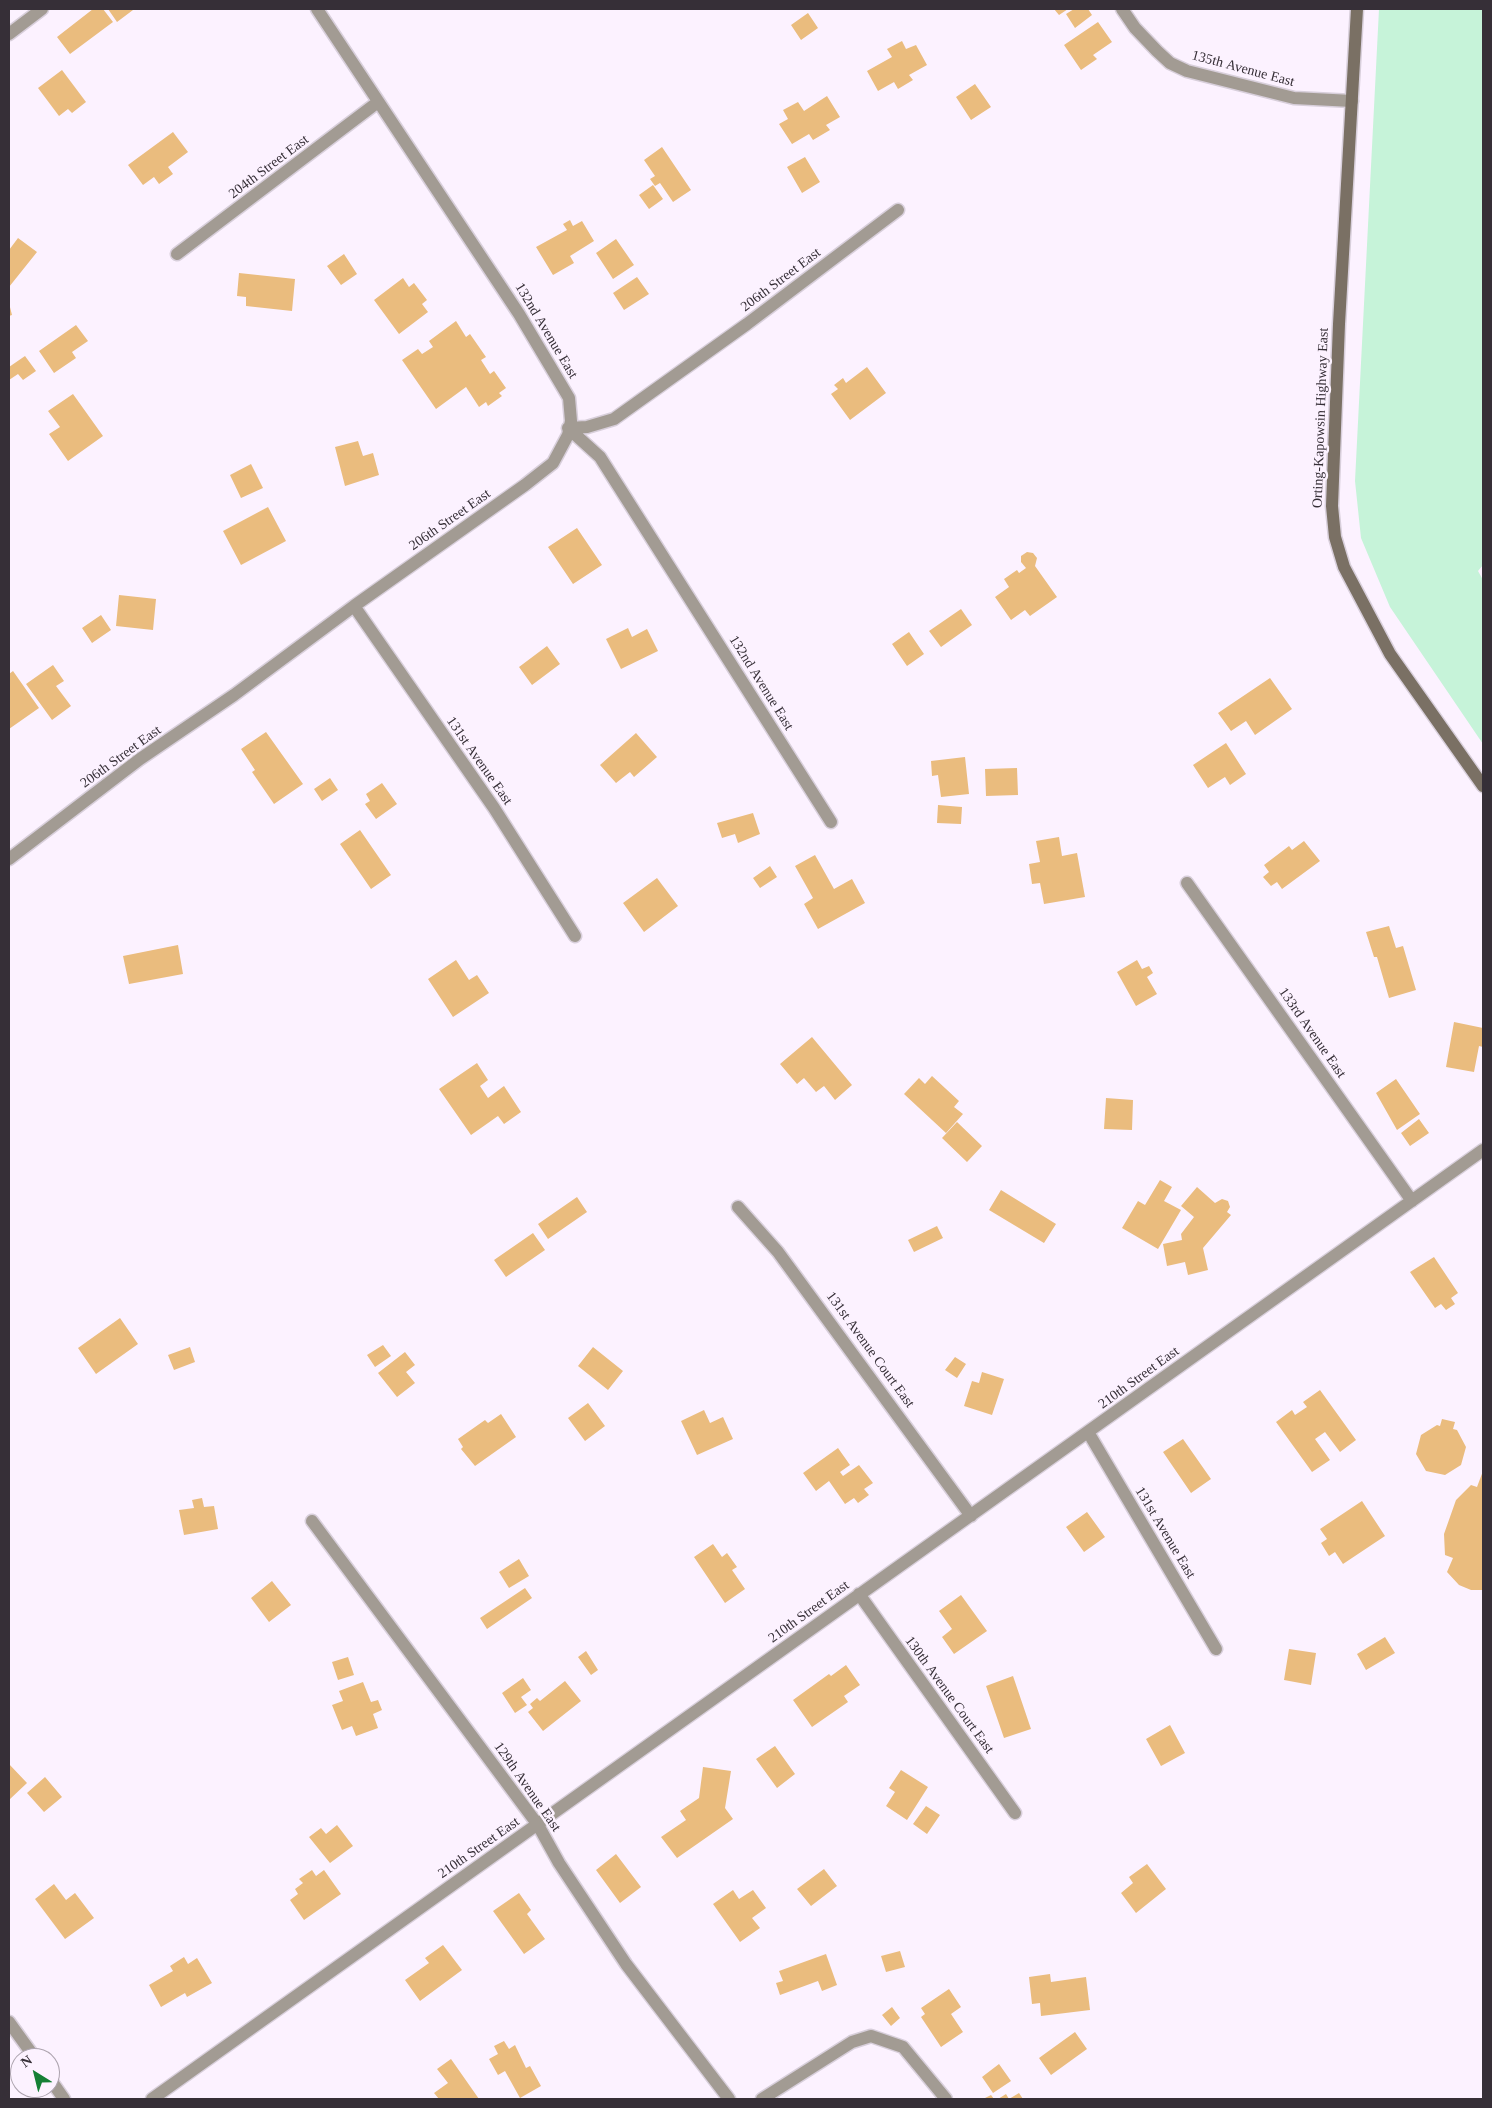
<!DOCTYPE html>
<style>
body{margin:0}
#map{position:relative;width:1492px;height:2108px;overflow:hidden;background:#fcf2ff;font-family:"Times New Roman",serif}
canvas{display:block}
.frame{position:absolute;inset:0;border:10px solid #362f37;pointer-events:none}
.north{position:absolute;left:10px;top:2048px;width:50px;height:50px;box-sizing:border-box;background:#fcf2ff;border:1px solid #ada4af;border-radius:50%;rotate:324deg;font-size:14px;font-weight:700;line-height:20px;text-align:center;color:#362f37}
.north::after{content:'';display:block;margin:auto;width:18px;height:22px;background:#158035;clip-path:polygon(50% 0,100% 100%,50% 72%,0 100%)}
</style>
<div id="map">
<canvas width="1492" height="2108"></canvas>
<div class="frame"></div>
<div class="north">N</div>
</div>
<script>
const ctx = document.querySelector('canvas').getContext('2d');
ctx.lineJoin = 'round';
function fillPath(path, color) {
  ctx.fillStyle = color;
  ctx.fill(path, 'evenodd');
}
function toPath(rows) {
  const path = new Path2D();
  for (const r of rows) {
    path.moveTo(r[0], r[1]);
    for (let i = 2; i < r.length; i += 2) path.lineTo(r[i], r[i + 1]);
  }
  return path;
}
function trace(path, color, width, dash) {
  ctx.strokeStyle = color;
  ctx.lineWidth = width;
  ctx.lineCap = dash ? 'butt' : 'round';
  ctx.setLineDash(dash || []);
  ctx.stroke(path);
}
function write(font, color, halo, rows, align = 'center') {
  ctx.font = font + ' "Times New Roman",serif';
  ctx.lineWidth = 5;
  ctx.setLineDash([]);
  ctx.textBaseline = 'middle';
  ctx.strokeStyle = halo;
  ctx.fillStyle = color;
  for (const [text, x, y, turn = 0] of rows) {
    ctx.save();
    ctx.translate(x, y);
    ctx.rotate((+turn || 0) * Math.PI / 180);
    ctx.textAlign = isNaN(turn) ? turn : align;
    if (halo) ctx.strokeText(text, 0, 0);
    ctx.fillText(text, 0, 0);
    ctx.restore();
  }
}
fillPath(toPath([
 [1379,9,1483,9,1483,565,1478,571,1483,580,1483,744,1390,607,1361,538,1355,481]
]), '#c6f3d9');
fillPath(toPath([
 [93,9,103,9,113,22,70,54,57,37],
 [108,9,132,9,133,10,117,22],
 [1054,9,1068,9,1059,15],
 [1074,9,1088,9,1092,15,1075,28,1066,14],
 [808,13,818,28,801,40,791,25],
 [1098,22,1112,42,1093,55,1097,59,1081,70,1064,45],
 [902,41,906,49,916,45,927,65,909,75,913,80,898,89,894,82,878,91,867,71,892,57,887,49],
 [62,70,86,102,72,113,68,109,59,116,38,88],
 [975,84,991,107,971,120,956,97],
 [827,96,840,117,826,125,830,130,813,140,809,134,792,144,779,124,788,119,783,110,798,102,804,111],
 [173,132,188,152,168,167,173,174,159,184,154,177,143,185,128,165],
 [662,147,691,190,673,202,660,183,655,186,650,179,655,176,644,160],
 [805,157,820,182,802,193,787,167],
 [653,185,663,199,649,209,639,195],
 [570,220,573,226,582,221,594,241,570,256,574,263,553,275,536,247,567,230,563,224],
 [18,238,37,252,9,287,9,250],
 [616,239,634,265,613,279,596,253],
 [344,254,357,274,341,285,327,266],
 [239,273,295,279,292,311,246,306,246,297,237,296],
 [637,277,649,294,624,310,613,293],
 [403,278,409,287,414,283,427,300,422,304,428,312,399,334,374,300],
 [9,303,12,315,9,316],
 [456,321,466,337,470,334,486,357,481,360,490,374,494,371,506,388,499,393,502,396,488,406,486,402,479,407,466,387,436,409,402,360,418,349,422,354,433,347,429,341],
 [76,325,88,341,72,352,76,358,54,373,39,351],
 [25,356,36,371,23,380,18,374,9,380,9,367],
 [867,367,886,393,850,420,831,394,838,389,834,385,843,378,846,383],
 [73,394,103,436,68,461,49,434,60,427,48,411],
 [358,441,363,456,373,453,379,475,345,486,335,447],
 [251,464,263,488,241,498,230,475],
 [268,507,286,541,241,565,223,531],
 [577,528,602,565,573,584,548,547],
 [1027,552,1033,553,1037,558,1035,566,1057,597,1030,616,1025,610,1011,620,995,597,1009,587,1004,579,1017,570,1019,573,1026,568,1021,562,1021,556],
 [119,595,156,599,153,630,116,626],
 [961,609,972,625,941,647,929,631],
 [101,615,111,630,92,643,82,628],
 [628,628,632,637,647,629,658,651,621,669,606,639],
 [909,632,924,654,907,666,892,644],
 [547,646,560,664,532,685,519,667],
 [53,665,64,681,56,686,71,706,52,720,26,684],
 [13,671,39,708,9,729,9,674],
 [1270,678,1292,709,1255,735,1246,721,1231,731,1218,713],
 [266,732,303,784,274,804,252,772,255,770,241,749],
 [636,733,657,757,634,777,630,772,616,783,600,765],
 [1226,743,1246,774,1230,785,1225,777,1208,788,1193,765],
 [965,757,969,794,941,797,938,775,932,776,931,761],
 [1017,768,1018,795,986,796,985,769],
 [330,778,338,790,322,801,314,789],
 [382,783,397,804,376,819,365,804,370,801,366,794],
 [938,805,962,807,961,824,937,823],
 [753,813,760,834,738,843,735,834,722,838,717,823],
 [360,830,391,875,371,889,340,844],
 [1059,837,1062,856,1077,853,1085,897,1044,904,1040,883,1032,884,1029,864,1040,862,1036,841],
 [1304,841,1320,861,1282,889,1277,882,1271,886,1263,877,1269,872,1264,865,1289,846,1292,850],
 [815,855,834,889,852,879,865,903,818,929,804,904,813,898,795,866],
 [770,866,777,877,760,888,753,878],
 [657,878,678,906,644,932,623,903],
 [1389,926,1396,948,1403,946,1416,990,1389,998,1377,957,1374,957,1366,932],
 [178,945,183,974,129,984,123,956],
 [456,960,469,980,477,975,489,993,453,1017,428,979],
 [1137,960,1142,969,1149,966,1153,973,1147,977,1157,994,1136,1006,1117,972],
 [1454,1022,1483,1028,1483,1047,1479,1046,1474,1072,1446,1067],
 [812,1037,852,1085,835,1100,824,1086,816,1092,804,1078,797,1084,780,1064],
 [477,1063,488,1080,480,1086,488,1098,504,1086,521,1112,504,1124,498,1116,471,1135,439,1089],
 [932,1076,959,1101,954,1107,963,1114,946,1133,904,1094,919,1078,925,1084],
 [1396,1079,1420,1114,1397,1130,1376,1093],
 [1106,1098,1133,1100,1132,1130,1104,1129],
 [1419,1119,1429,1133,1410,1146,1401,1133],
 [957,1122,982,1146,967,1162,942,1138],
 [1160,1180,1172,1187,1164,1201,1181,1210,1158,1249,1122,1228,1138,1201,1145,1205],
 [1197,1187,1215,1203,1222,1199,1228,1201,1230,1207,1227,1212,1231,1215,1203,1248,1208,1270,1188,1275,1185,1262,1167,1266,1163,1244,1182,1240,1181,1234,1194,1217,1181,1206],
 [1001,1190,1056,1224,1044,1243,989,1210],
 [577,1197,587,1212,548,1239,538,1224],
 [937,1226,943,1238,914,1252,908,1240],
 [533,1233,545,1250,506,1277,494,1260],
 [1434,1257,1458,1293,1451,1298,1455,1304,1446,1310,1441,1304,1435,1308,1410,1272],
 [120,1318,138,1344,96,1374,78,1348],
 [383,1345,391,1356,375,1367,367,1355],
 [190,1347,195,1362,174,1370,168,1355],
 [593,1347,623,1371,608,1390,578,1366],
 [405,1352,415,1365,406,1372,415,1383,397,1397,378,1373],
 [955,1357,966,1364,957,1378,945,1370],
 [982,1372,1004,1379,992,1415,964,1406,972,1381,979,1383],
 [1320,1390,1356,1440,1340,1452,1325,1432,1315,1439,1330,1460,1312,1472,1276,1422,1292,1410,1295,1415,1307,1407,1303,1402],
 [588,1403,605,1426,585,1441,568,1418],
 [704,1410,710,1423,723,1417,733,1439,697,1455,681,1421],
 [501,1414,516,1437,475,1466,461,1449,463,1447,458,1439,485,1420,488,1423],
 [1442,1419,1455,1422,1453,1429,1457,1430,1466,1447,1461,1465,1445,1475,1426,1471,1416,1454,1421,1435,1437,1425,1440,1426],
 [1183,1439,1211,1479,1191,1493,1163,1452],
 [838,1448,850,1465,840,1472,843,1476,859,1465,873,1483,864,1489,869,1495,858,1503,854,1498,845,1504,829,1481,816,1491,803,1473],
 [1483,1471,1483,1590,1471,1590,1459,1585,1447,1572,1453,1558,1445,1555,1444,1534,1456,1500,1471,1485,1477,1487],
 [202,1498,204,1507,214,1506,218,1529,184,1535,179,1510,194,1508,192,1500],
 [1362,1501,1385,1536,1343,1564,1335,1552,1329,1556,1321,1543,1327,1539,1320,1529],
 [1087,1512,1105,1537,1084,1552,1066,1527],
 [713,1544,722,1557,727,1553,737,1567,732,1570,745,1589,725,1603,694,1557],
 [519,1559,529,1576,509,1588,499,1572],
 [272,1581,291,1605,269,1622,251,1598],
 [525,1588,532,1598,487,1629,480,1618],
 [961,1595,987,1631,954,1654,942,1637,952,1629,939,1611],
 [1385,1637,1395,1653,1366,1670,1357,1654],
 [1289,1649,1316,1653,1311,1685,1284,1680],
 [586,1651,598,1670,591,1675,578,1657],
 [348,1657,354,1675,338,1680,332,1662],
 [846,1665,860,1685,844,1696,848,1702,812,1727,793,1700,829,1674,831,1676],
 [1013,1676,1031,1729,1004,1738,986,1686],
 [523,1678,531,1690,521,1697,527,1705,515,1713,502,1693],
 [565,1681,581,1701,543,1731,528,1712,533,1708,530,1704,537,1698,540,1701],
 [363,1682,371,1702,378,1700,382,1710,373,1714,378,1728,356,1736,352,1726,342,1730,332,1705,343,1701,339,1691],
 [1170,1725,1185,1753,1161,1766,1146,1739],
 [775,1746,795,1774,777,1788,756,1759],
 [9,1764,27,1783,9,1800],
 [703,1767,731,1771,725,1808,733,1819,677,1858,661,1837,686,1820,680,1811,699,1798],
 [901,1770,928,1787,907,1820,886,1806,895,1792,889,1788],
 [45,1777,62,1797,44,1812,27,1793],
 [926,1806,940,1815,927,1834,913,1824],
 [337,1825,353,1846,330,1863,309,1837,321,1828,326,1834],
 [616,1854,641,1887,620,1903,596,1870],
 [1147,1864,1166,1889,1136,1913,1121,1893,1133,1883,1129,1877],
 [824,1869,837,1886,811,1906,797,1889],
 [312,1870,316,1876,324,1870,341,1894,304,1920,290,1900,298,1894,295,1889,303,1883,299,1879],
 [54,1884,66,1900,75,1893,94,1918,65,1939,35,1899],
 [733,1890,739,1899,753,1890,766,1908,752,1918,760,1928,740,1942,713,1904],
 [519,1893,531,1910,527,1914,545,1939,524,1954,493,1911],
 [443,1945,462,1970,420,2001,405,1980,429,1963,425,1958],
 [900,1951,905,1967,886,1972,881,1956],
 [826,1954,837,1985,822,1991,818,1981,780,1995,776,1983,783,1981,779,1971],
 [184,1957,188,1964,197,1958,212,1983,187,1997,185,1993,161,2007,149,1985,173,1971,170,1966],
 [1050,1974,1051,1982,1086,1977,1090,2010,1041,2016,1040,2003,1032,2004,1029,1977],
 [949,1989,961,2007,951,2014,963,2032,941,2047,921,2017,925,2014,921,2008],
 [892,2007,900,2018,891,2026,882,2015],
 [1075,2032,1087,2049,1051,2075,1039,2058],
 [504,2041,509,2049,515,2045,526,2068,530,2066,541,2086,520,2098,505,2071,498,2075,489,2059,498,2054,494,2046],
 [451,2059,479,2099,439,2099,434,2093,448,2083,437,2069],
 [999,2064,1011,2081,993,2093,982,2077],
 [1019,2093,1023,2099,998,2099,1006,2094,1009,2099],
 [991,2095,994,2099,983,2099]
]), '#eabc7e');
const minor = toPath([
 [1122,9,1135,28,1157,51,1170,63,1187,71,1294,98,1352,101],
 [9,34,42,9],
 [177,254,378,102],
 [568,428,600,457,831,822],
 [568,428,587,427,614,419,747,324,898,210],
 [354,606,494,808,575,936],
 [9,859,140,759,234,695,354,606,525,485,553,463,568,435,571,421,569,398,553,371,519,314,317,9],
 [1187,883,1412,1201],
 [738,1207,778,1252,971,1516],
 [1088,1432,1216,1649],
 [312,1521,538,1825,559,1863,626,1964,729,2099],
 [859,1594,1015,1813],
 [9,2022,35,2058],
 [50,2079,64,2099],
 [152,2099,1483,1150],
 [762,2099,852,2042,871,2036,903,2047,946,2099]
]);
const secondary = toPath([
 [1357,9,1339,324,1332,506,1335,537,1344,567,1390,654,1483,786]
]);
trace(minor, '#d8cfdb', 15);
trace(secondary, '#d8cfdb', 15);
trace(minor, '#a29b93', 12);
trace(secondary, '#7a7064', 12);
write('14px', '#362f37', '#fcf2ff', [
 ["135th Avenue East",1243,69,15],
 ["204th Street East",269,167,-37],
 ["206th Street East",781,280,-37],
 ["132nd Avenue East",546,331,59],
 ["Orting-Kapowsin Highway East",1321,418,-88],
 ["206th Street East",450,520,-35],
 ["132nd Avenue East",761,683,58],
 ["206th Street East",121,757,-36],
 ["131st Avenue East",479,761,55],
 ["133rd Avenue East",1312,1033,55],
 ["131st Avenue Court East",870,1350,54],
 ["210th Street East",1139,1378,-36],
 ["131st Avenue East",1165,1533,59],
 ["210th Street East",809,1612,-36],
 ["130th Avenue Court East",949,1695,54],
 ["129th Avenue East",527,1787,55],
 ["210th Street East",479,1848,-35]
]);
</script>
